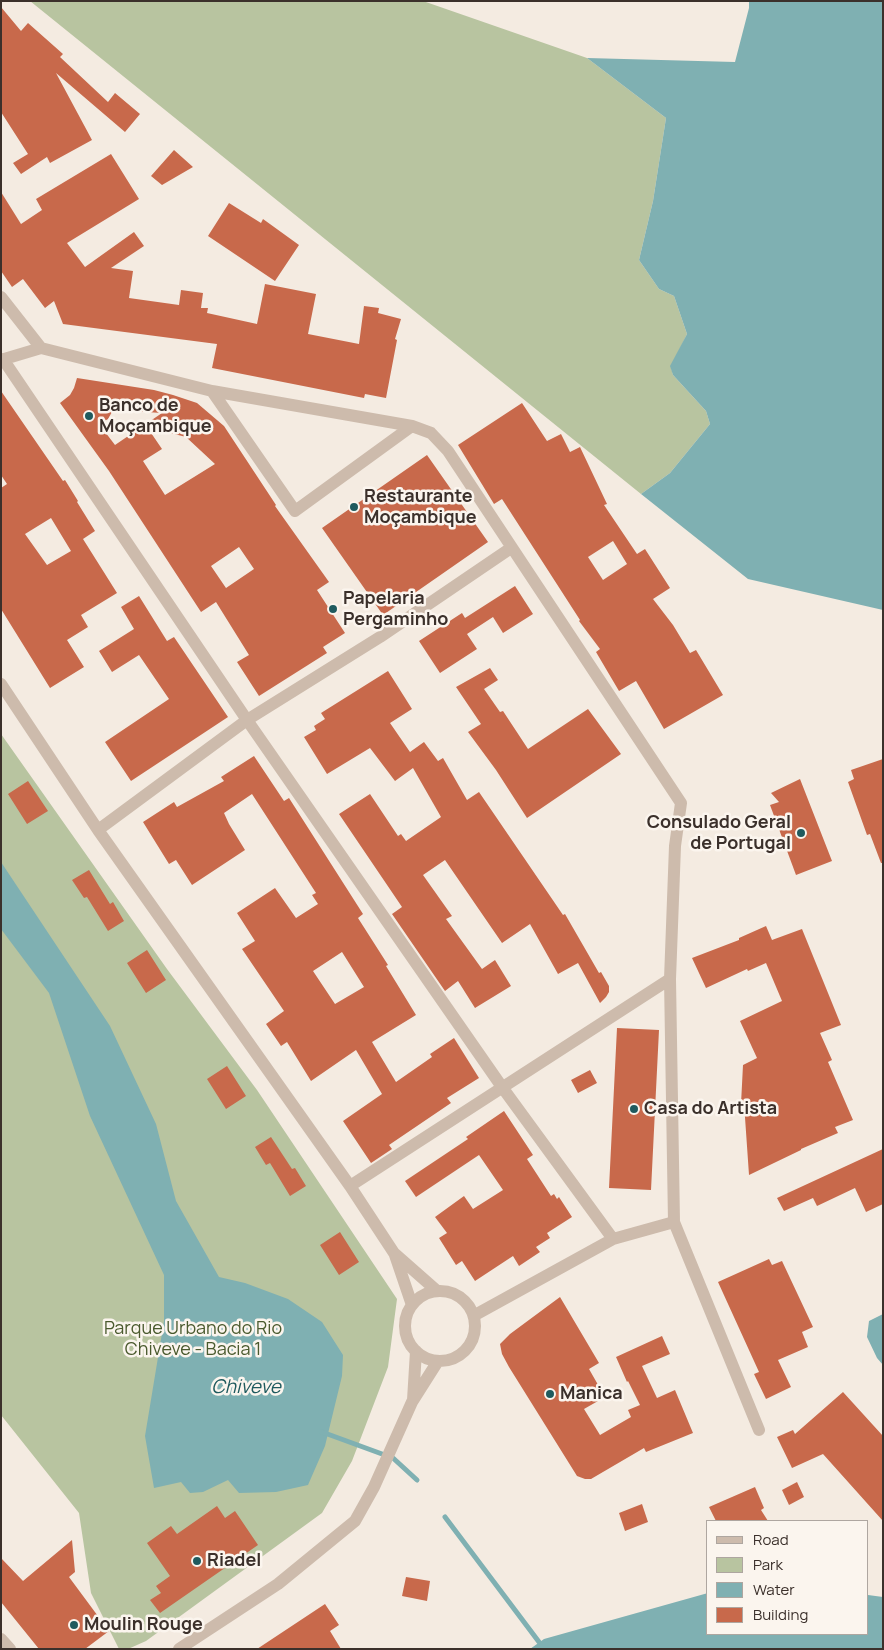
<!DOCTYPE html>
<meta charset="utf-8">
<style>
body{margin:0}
#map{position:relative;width:884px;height:1650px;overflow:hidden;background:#f4ebe1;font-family:Manrope,sans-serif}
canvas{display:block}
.frame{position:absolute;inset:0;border:2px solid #3b302b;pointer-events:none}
.legend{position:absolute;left:706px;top:1520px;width:162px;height:115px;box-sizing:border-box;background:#fbf5ee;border:1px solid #aea6a0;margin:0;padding:6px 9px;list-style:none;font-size:15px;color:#3b302b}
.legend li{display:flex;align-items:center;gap:10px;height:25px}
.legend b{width:25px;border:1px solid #aea6a0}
</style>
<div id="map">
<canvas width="884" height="1650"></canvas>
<div class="frame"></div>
<ul class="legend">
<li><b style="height:6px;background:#cdbbac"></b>Road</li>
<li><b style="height:14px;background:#b8c4a0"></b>Park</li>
<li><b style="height:14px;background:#7fb0b2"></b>Water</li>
<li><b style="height:14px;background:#c8694b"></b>Building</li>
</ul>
</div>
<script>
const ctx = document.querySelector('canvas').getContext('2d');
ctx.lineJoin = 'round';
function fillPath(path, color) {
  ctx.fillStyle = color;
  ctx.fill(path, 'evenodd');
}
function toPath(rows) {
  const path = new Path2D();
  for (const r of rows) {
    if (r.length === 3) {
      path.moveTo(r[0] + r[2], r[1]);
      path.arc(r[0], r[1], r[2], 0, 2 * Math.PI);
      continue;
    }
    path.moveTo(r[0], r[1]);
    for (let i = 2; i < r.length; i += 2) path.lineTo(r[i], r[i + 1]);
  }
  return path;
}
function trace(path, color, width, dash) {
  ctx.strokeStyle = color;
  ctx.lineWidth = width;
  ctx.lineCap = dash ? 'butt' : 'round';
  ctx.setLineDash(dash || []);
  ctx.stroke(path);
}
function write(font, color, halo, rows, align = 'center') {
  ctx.font = font + ' Manrope,sans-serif';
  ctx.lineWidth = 5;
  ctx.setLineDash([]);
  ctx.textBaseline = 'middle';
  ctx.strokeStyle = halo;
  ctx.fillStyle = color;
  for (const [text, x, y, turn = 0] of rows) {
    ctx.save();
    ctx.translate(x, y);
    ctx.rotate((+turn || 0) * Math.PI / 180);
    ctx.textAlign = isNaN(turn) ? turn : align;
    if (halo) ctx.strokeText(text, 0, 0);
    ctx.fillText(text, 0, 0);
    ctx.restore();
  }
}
fillPath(toPath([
 [30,1,423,1,587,58,666,118,653,201,639,260,659,289,674,296,687,334,671,367,673,375,706,411,710,424,670,473,641,494],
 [1,734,167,969,257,1090,397,1299,388,1367,352,1461,322,1513,146,1641,128,1649,119,1649,91,1593,79,1513,1,1415]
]), '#b8c4a0');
fillPath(toPath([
 [749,1,883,1,883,610,748,579,641,494,670,473,710,424,706,411,673,375,670,366,687,334,674,296,659,289,639,260,653,201,666,118,587,58,735,62,749,8],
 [1,862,110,1026,156,1124,176,1201,219,1277,245,1283,288,1299,322,1322,343,1355,342,1376,325,1446,308,1485,276,1492,239,1493,228,1480,203,1492,190,1493,181,1482,154,1488,145,1436,164,1321,164,1275,90,1116,49,993,1,929],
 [883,1314,883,1365,877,1358,867,1337,869,1321],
 [708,1593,708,1634,868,1634,868,1595,883,1597,883,1649,530,1649,544,1639]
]), '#7fb0b2');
trace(toPath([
 [322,1432,393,1458,417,1480],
 [445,1517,539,1642]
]), '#7fb0b2', 5);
fillPath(toPath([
 [1,7,21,31,28,23,63,54,60,57,108,102,115,93,140,114,125,132,56,73,92,140,50,163,47,157,21,174,13,163,28,154,1,112],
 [174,150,193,167,162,185,151,176],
 [111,154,139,199,67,243,85,267,134,232,144,246,111,268,133,271,129,298,179,305,181,290,203,293,201,308,208,308,207,313,257,324,265,284,316,294,308,334,359,344,364,306,379,308,378,313,401,319,395,339,397,340,386,398,365,394,364,398,212,368,217,344,63,324,54,301,45,308,23,279,12,287,1,271,1,192,21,224,42,210,36,199],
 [229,203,261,223,263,219,299,245,275,281,208,236],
 [77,378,154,390,173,395,197,403,224,426,276,505,275,506,329,582,317,590,345,633,323,647,327,653,259,696,237,662,249,655,216,602,201,612,109,471,60,403,70,395,74,388],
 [113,410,162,413,115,445,99,424,108,419],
 [147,427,186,437,215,464,165,495,143,461,162,449],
 [239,547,254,569,226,588,211,566],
 [1,391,63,481,65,480,78,501,77,502,95,531,83,539,117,593,81,615,88,627,67,640,84,667,50,688,1,609,1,488,7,484,1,475],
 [51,518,71,551,47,565,25,534],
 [522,403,547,441,561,434,570,452,580,447,607,504,604,505,637,554,645,549,670,588,653,599,673,625,690,653,696,650,723,695,664,729,636,681,619,691,596,652,600,649,579,621,580,620,502,499,494,504,458,445],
 [613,541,627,564,603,580,588,557],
 [427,455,488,542,383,615,322,528],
 [515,586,533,614,503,633,493,617,467,634,477,649,440,673,419,641,462,613,465,618],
 [139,596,167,641,174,637,228,717,131,781,105,742,169,699,139,655,112,672,99,651,134,629,121,607],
 [490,668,498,680,484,689,500,712,503,711,528,749,588,709,621,754,527,818,496,770,468,732,481,724,456,687],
 [388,671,412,709,390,723,410,752,424,742,438,761,443,758,467,800,479,792,563,915,565,914,599,973,601,972,609,986,609,992,606,997,600,1003,578,963,558,974,530,924,502,943,445,860,423,875,452,916,446,919,482,969,495,960,511,986,475,1008,458,981,445,991,392,914,402,907,339,814,370,794,398,836,401,834,406,841,441,817,413,768,395,781,370,748,327,774,304,737,316,730,314,726,325,719,321,713],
 [254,756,284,801,289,798,363,914,358,918,388,965,386,966,416,1015,372,1042,396,1082,432,1057,430,1054,454,1038,479,1078,447,1098,451,1103,389,1145,392,1149,371,1163,343,1121,382,1094,356,1050,311,1081,287,1042,281,1046,266,1024,284,1011,242,949,255,941,237,913,275,888,296,918,318,904,312,895,316,893,252,794,224,813,229,824,245,850,192,885,176,860,169,864,143,822,174,802,177,807,224,781,221,777],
 [342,952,364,987,335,1004,313,971],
 [883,759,883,863,881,863,870,834,867,835,848,782,854,779,851,770],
 [800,779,832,861,796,875,770,805,779,802,771,793],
 [28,781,48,811,27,824,8,794],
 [89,870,110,904,113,902,124,921,108,931,87,897,84,898,72,880],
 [766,926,772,940,802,929,841,1025,820,1033,832,1060,828,1062,853,1120,835,1127,838,1133,801,1149,801,1150,749,1175,744,1103,741,1104,743,1065,757,1058,740,1021,782,1001,766,963,748,971,747,969,706,988,692,958,739,940,739,938],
 [147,950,166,980,146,993,127,963],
 [617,1028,659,1030,651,1190,609,1188],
 [227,1066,246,1096,226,1109,207,1079],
 [590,1070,597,1083,578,1093,571,1080],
 [504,1111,533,1155,527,1159,551,1196,554,1194,557,1199,559,1197,572,1217,547,1233,550,1238,536,1247,540,1252,519,1266,513,1256,475,1281,462,1261,456,1265,439,1238,447,1233,435,1217,464,1196,473,1209,503,1190,479,1155,416,1197,405,1181,468,1139,466,1137],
 [271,1137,292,1169,295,1168,306,1186,290,1196,270,1163,266,1165,255,1147],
 [883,1149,883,1204,866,1212,855,1188,817,1206,813,1198,784,1211,777,1198],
 [340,1232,359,1262,339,1275,320,1245],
 [769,1259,772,1265,782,1261,813,1327,802,1332,808,1347,778,1360,791,1387,766,1399,754,1374,759,1372,718,1282],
 [560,1297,599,1363,589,1369,605,1397,584,1409,600,1435,631,1417,628,1410,640,1405,628,1381,627,1382,616,1357,662,1336,670,1354,642,1366,657,1398,675,1390,693,1433,646,1452,644,1448,591,1479,585,1479,577,1476,509,1367,502,1354,500,1344,510,1334],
 [843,1392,883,1436,883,1521,823,1454,792,1468,777,1437,793,1430,795,1434],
 [797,1482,804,1497,789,1505,782,1490],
 [755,1487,764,1508,761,1510,768,1521,716,1521,709,1507],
 [642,1504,648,1522,625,1531,619,1513],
 [217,1506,225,1518,235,1511,258,1545,160,1613,150,1600,161,1593,156,1586,170,1576,147,1543,171,1526,177,1534],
 [72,1540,75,1572,69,1577,109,1631,85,1649,39,1649,1,1602,1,1558,23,1581],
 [406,1577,430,1581,427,1601,402,1596],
 [325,1604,339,1625,330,1631,341,1649,257,1649]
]), '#c8694b');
trace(toPath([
 [1,297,41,348],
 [3,359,247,720,502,1087,613,1239],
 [1,360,41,348,212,391,412,426,431,433,448,451,681,803,675,846,670,979,674,1222,759,1430],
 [212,391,295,511,412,426],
 [1,684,98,830,350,1186,394,1253,436,1290],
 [98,830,247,720,380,637,511,548],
 [350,1186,670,979],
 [395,1255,412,1305],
 [440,1326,35],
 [475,1315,613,1239,674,1222],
 [413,1400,416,1351],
 [1,1639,10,1649],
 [179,1649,278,1584,355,1521,374,1487,412,1402,438,1361]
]), '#cdbbac', 12);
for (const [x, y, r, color] of [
 [89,416,5,"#1f5a5e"],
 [354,507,5,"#1f5a5e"],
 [333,609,5,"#1f5a5e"],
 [801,833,5,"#1f5a5e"],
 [634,1109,5,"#1f5a5e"],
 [550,1394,5,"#1f5a5e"],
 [197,1561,5,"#1f5a5e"],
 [74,1625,5,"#1f5a5e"]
]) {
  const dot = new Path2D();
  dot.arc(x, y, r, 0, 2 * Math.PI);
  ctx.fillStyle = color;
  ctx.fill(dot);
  trace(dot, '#fbf5ee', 2);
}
write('bold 18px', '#3b302b', '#fbf5ee', [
 ["Banco de",99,406],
 ["Moçambique",99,427],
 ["Restaurante",364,497],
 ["Moçambique",364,518],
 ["Papelaria",343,599],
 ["Pergaminho",343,620],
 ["Consulado Geral",791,823,"right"],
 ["de Portugal",791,844,"right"],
 ["Casa do Artista",644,1109],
 ["Manica",560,1394],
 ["Riadel",207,1561],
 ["Moulin Rouge",84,1625]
], 'left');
write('18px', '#4a5a2e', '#fbf5ee', [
 ["Parque Urbano do Rio",193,1329],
 ["Chiveve - Bacia 1",193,1350]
]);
write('italic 19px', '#1f5a5e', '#fbf5ee', [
 ["Chiveve",246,1388]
]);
</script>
